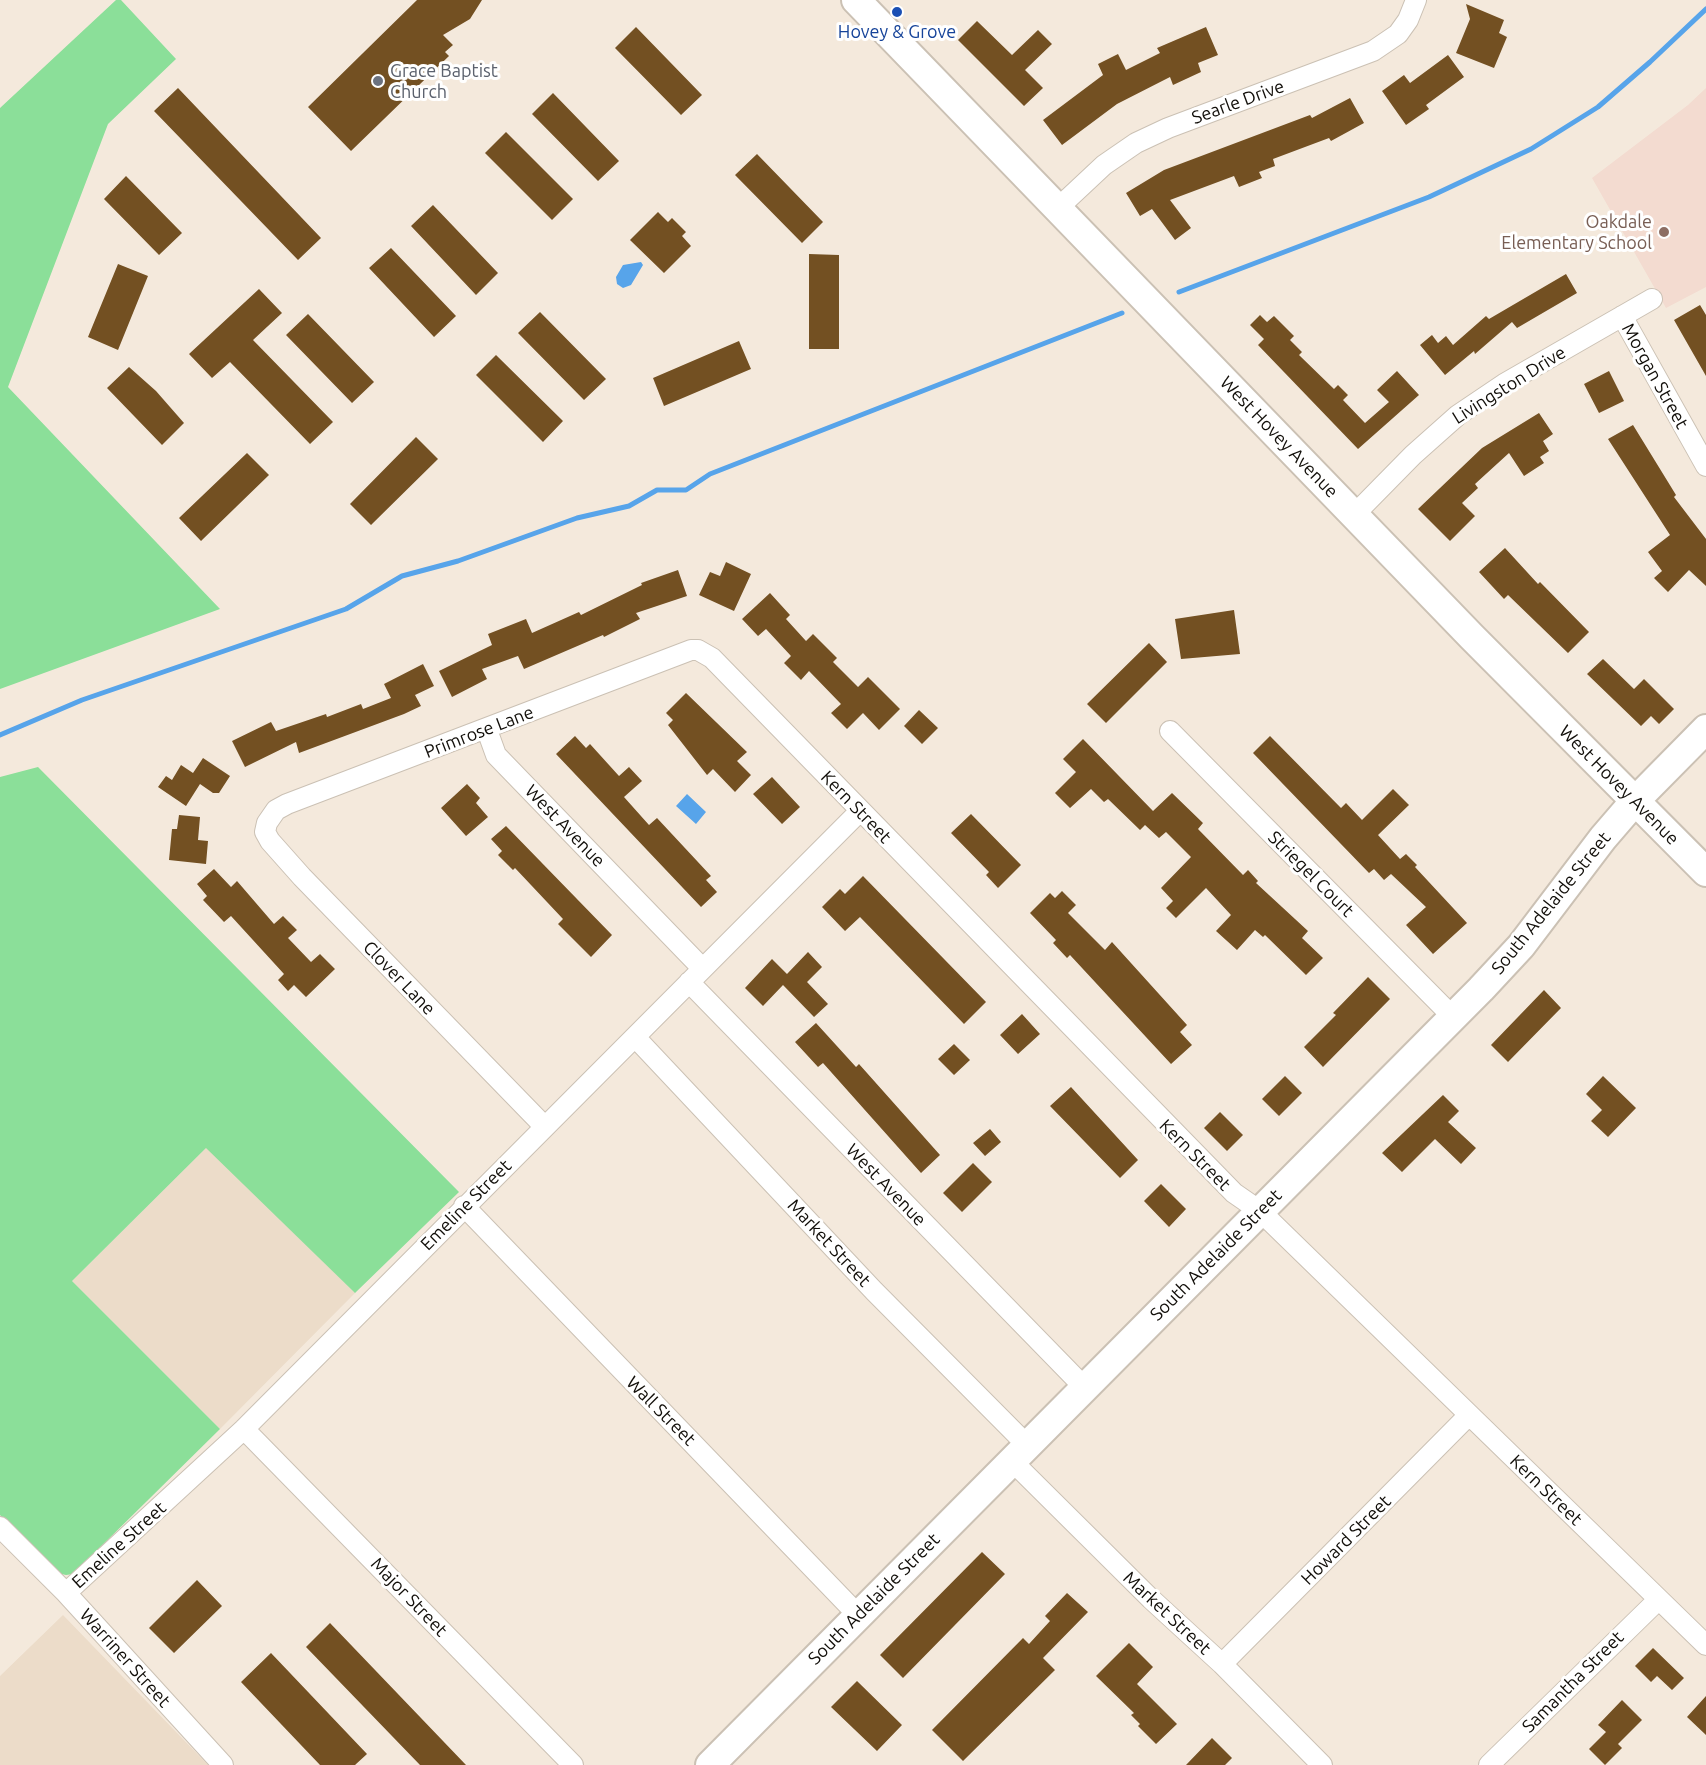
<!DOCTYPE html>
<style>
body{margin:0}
canvas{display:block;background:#f4e9dc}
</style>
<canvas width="1706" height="1765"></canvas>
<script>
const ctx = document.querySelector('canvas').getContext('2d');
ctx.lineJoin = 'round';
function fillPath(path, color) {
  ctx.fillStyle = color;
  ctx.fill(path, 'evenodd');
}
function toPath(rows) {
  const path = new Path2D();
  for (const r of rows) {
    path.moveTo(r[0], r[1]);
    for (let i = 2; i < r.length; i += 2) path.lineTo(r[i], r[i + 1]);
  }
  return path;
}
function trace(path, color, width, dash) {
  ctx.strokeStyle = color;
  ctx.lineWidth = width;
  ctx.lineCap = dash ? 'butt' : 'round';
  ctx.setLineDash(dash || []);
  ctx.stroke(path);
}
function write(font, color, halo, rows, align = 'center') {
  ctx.font = font + ' Ubuntu,sans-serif';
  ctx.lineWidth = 6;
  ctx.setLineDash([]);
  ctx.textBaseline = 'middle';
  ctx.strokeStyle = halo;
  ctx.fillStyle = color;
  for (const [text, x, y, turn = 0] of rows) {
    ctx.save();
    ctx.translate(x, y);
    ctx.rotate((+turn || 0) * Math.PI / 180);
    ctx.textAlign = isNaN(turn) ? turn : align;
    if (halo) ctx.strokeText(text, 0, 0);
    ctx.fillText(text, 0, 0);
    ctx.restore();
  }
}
fillPath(toPath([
 [207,1147,355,1293,220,1429,72,1281],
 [63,1615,208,1765,0,1765,0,1676]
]), '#ecdcc9');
fillPath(toPath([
 [1706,88,1706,287,1666,308,1592,178,1688,105]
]), '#f3dbd0');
fillPath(toPath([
 [116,0,121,0,176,59,108,124,8,387,220,609,0,689,0,108],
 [38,767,459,1192,355,1293,206,1148,72,1281,220,1429,73,1574,66,1575,57,1573,0,1515,0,777]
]), '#8bdf99');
fillPath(toPath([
 [641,262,643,265,631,285,623,288,617,284,616,277,623,265],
 [687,794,706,812,696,824,676,806]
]), '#57a4ea');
trace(toPath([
 [1179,292,1429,197,1531,149,1598,107,1650,62,1706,9],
 [0,735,82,700,346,609,402,576,458,561,577,518,629,506,657,490,686,490,710,474,1122,313]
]), '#57a4ea', 5);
fillPath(toPath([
 [417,0,482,0,470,19,443,35,453,45,445,52,449,56,351,151,308,107],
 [1466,4,1504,20,1499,33,1507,37,1494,68,1456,53,1470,19],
 [977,21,1012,55,1038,30,1052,44,1025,70,1043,88,1024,106,958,40],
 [636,27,702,95,681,115,615,48],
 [1206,27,1218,55,1198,63,1201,72,1173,85,1170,77,1117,104,1062,145,1043,120,1103,75,1098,64,1118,54,1126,70,1160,53,1157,48],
 [1448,55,1464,77,1426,105,1429,109,1406,125,1382,91,1404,75,1410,83],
 [178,88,321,238,298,260,154,111],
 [553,93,619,161,598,181,532,114],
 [1350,98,1364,123,1331,141,1329,138,1273,159,1275,166,1259,172,1262,178,1239,187,1234,176,1170,200,1191,228,1175,240,1152,209,1140,216,1126,193,1164,170,1310,115,1312,118],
 [506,132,573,199,552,220,485,153],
 [757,154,823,222,802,243,735,175],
 [126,176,182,233,159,255,104,199],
 [433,205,498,273,476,295,411,226],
 [658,212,668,222,672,218,686,232,682,236,691,246,664,273,630,240],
 [391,248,456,316,434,337,369,268],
 [809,254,839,255,839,349,809,349],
 [118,264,148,276,118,350,88,337],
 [1566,274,1577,293,1517,328,1512,322,1475,354,1474,351,1445,375,1420,345,1432,335,1438,343,1446,336,1453,345,1486,316,1489,319],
 [259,289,282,313,253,340,333,422,310,444,230,362,212,378,189,354],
 [1700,305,1706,315,1706,376,1674,320],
 [540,312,606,379,584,400,518,333],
 [308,314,374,382,352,403,286,335],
 [1260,315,1267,322,1274,316,1294,336,1290,340,1302,352,1299,355,1334,389,1338,385,1348,395,1343,400,1365,423,1389,402,1377,390,1397,371,1419,395,1358,449,1258,345,1264,339,1250,325],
 [739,341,751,369,664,406,653,378],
 [496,355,563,421,543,442,476,375],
 [129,367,156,391,184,423,162,445,107,388],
 [1609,371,1624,401,1599,413,1584,384],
 [1539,413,1553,434,1543,441,1549,451,1540,457,1544,463,1524,476,1509,453,1475,484,1478,488,1462,503,1475,516,1450,541,1418,509,1482,448],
 [1633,425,1676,495,1674,497,1706,539,1706,586,1689,570,1668,592,1654,578,1662,571,1648,552,1670,535,1608,439],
 [416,437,438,459,371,525,350,504],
 [247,453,269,475,201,541,179,518],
 [1505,548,1538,584,1540,582,1589,632,1568,653,1508,595,1504,599,1479,572],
 [726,562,751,574,734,611,699,595,710,572,720,576],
 [678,570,687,596,636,613,640,619,604,637,603,635,524,669,518,656,482,669,487,679,452,697,439,671,492,645,488,634,526,619,532,633,579,612,581,615,642,585,641,583],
 [770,593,790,615,786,619,806,641,813,634,837,658,833,662,858,687,868,677,900,709,879,730,863,713,847,729,831,713,841,704,809,671,801,680,784,663,791,656,766,629,758,636,742,619],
 [1234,610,1240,654,1181,659,1175,619],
 [1149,643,1167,662,1106,723,1087,704],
 [1603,659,1634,689,1644,679,1674,709,1659,724,1651,716,1641,726,1587,674],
 [423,664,434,686,415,695,421,706,404,714,299,753,296,742,245,767,232,741,271,722,276,731,326,714,327,717,361,704,363,709,391,698,384,684],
 [686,693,747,752,737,761,751,775,735,792,713,769,707,775,668,725,673,720,666,713],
 [919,710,938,728,922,744,904,726],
 [575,736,586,748,590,744,619,776,629,767,642,781,624,797,649,825,657,818,711,876,706,880,717,892,701,907,556,754],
 [1270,736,1341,808,1346,803,1362,820,1393,789,1409,805,1378,835,1400,859,1406,854,1417,865,1415,867,1467,923,1433,954,1406,925,1426,907,1391,874,1384,880,1374,869,1369,873,1253,753],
 [1083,739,1153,811,1172,793,1203,823,1198,829,1243,875,1248,870,1258,881,1256,883,1308,931,1302,938,1323,958,1306,975,1265,935,1263,937,1255,930,1237,950,1216,931,1231,915,1206,888,1176,918,1166,908,1173,901,1161,888,1191,857,1166,832,1159,838,1145,825,1140,830,1108,799,1104,802,1091,789,1070,808,1055,793,1076,772,1063,759],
 [203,758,230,776,219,793,213,793,200,784,186,806,158,787,166,776,172,780,181,765,193,773],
 [772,777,800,807,782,824,753,794],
 [467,784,480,798,476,803,488,817,466,836,441,808],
 [971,814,1021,865,998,888,986,875,989,872,951,833],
 [179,815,200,817,198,840,208,841,206,864,169,860,172,829,177,829],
 [506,826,612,935,591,957,558,924,563,919,515,868,513,870,498,855,502,851,491,839],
 [214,869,231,887,237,881,274,924,283,916,297,930,288,938,311,962,320,954,335,969,306,997,294,985,288,991,278,980,284,974,231,916,224,922,203,900,207,896,197,884],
 [863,876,986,1002,964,1024,860,917,845,931,822,907,840,889,845,894],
 [1062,891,1076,905,1068,913,1105,950,1112,942,1187,1025,1180,1032,1192,1045,1171,1064,1070,955,1067,958,1053,943,1056,940,1030,913,1050,893,1055,898],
 [808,952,822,967,807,982,828,1004,814,1017,783,985,763,1006,745,988,772,959,787,974],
 [1368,977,1390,999,1323,1067,1304,1047,1336,1015,1333,1013],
 [1544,990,1561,1008,1508,1062,1491,1045],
 [1022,1014,1040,1034,1018,1054,1000,1035],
 [816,1023,856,1067,859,1064,940,1155,921,1173,823,1063,818,1067,795,1042],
 [954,1044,970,1060,954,1075,938,1059],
 [1285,1076,1302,1093,1279,1116,1262,1099],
 [1603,1076,1636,1108,1608,1137,1591,1121,1602,1110,1586,1094],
 [1071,1087,1138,1160,1120,1178,1050,1106],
 [1443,1095,1459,1111,1448,1122,1476,1148,1461,1164,1435,1139,1402,1172,1382,1153],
 [1220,1112,1243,1135,1227,1151,1204,1128],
 [990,1129,1001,1142,985,1156,973,1143],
 [973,1163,992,1182,962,1212,943,1193],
 [1161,1184,1186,1209,1169,1227,1144,1201],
 [982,1552,1005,1574,903,1678,880,1655],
 [197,1580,222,1606,174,1653,149,1628],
 [1067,1593,1088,1612,1043,1658,1055,1670,963,1761,932,1730,1023,1638,1029,1644,1050,1621,1045,1616],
 [330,1623,466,1765,420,1765,306,1647],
 [1129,1643,1153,1667,1137,1684,1177,1724,1156,1744,1138,1726,1140,1724,1131,1715,1134,1713,1096,1676],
 [1653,1648,1684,1678,1672,1690,1657,1676,1651,1682,1635,1666],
 [271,1653,367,1754,355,1765,320,1765,241,1682],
 [857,1681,902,1725,877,1751,831,1707],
 [1706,1696,1706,1735,1687,1717],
 [1622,1700,1642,1720,1618,1744,1622,1748,1605,1765,1589,1749,1606,1732,1598,1725],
 [1212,1738,1232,1758,1225,1765,1186,1765]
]), '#735022');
const street = toPath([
 [1057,209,1104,165,1136,143,1168,128,1373,51,1398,34,1408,20,1416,0],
 [1622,316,1706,466],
 [1354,515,1413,455,1458,415,1504,384,1652,299],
 [487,730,496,755,702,968],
 [1170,731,1453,1017],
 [689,982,1084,1387],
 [635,1037,874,1291,1027,1445],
 [545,1127,302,877,270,841,265,832,267,823,276,810,287,804,691,650,698,650,712,658,1234,1193,1260,1211,1706,1645],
 [464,1206,858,1615],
 [244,1429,573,1765],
 [1012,1461,1151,1599,1222,1664,1322,1765],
 [0,1527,66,1593,223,1765],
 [66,1593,244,1429,860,811],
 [1222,1664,1469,1415],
 [1489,1765,1658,1600]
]);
const secondary = toPath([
 [856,0,1472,637,1706,872],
 [710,1765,1481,989,1521,946,1603,838,1634,802,1706,729]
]);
trace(street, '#cbc1b4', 22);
trace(secondary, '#cbc1b4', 32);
trace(street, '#fff', 20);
trace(secondary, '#fff', 28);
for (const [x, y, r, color] of [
 [897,12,6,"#1a4fb4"],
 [378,81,6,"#6b7280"],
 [1664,232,6,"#8d6e63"]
]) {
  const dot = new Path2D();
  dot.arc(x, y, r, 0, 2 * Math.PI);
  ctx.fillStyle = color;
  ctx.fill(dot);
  trace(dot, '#fff', 2);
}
write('18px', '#164399', '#fff', [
 ["Hovey & Grove",897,32]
]);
write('18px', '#5b616d', '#fff', [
 ["Grace Baptist",390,71],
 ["Church",390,92]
], 'left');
write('18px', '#110e09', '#fff', [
 ["Searle Drive",1238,102,-20],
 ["Morgan Street",1655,376,61],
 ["Livingston Drive",1509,385,-32],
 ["West Hovey Avenue",1279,437,46],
 ["Primrose Lane",479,732,-21],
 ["West Hovey Avenue",1619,785,45],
 ["Kern Street",856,807,46],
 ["West Avenue",565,826,46],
 ["Striegel Court",1311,874,45],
 ["South Adelaide Street",1551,903,-51],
 ["Clover Lane",399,978,46],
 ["Kern Street",1195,1155,45],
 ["West Avenue",886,1185,46],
 ["Emeline Street",466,1205,-45],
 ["Market Street",829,1243,47],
 ["South Adelaide Street",1216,1255,-45],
 ["Wall Street",661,1411,45],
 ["Kern Street",1546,1490,44],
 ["Howard Street",1346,1540,-45],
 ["Emeline Street",119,1545,-42],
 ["Major Street",409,1597,46],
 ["South Adelaide Street",874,1599,-45],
 ["Market Street",1167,1613,43],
 ["Warriner Street",125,1658,48],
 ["Samantha Street",1573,1682,-45]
]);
write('18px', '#785e54', '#fff', [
 ["Oakdale",1652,222],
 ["Elementary School",1652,243]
], 'right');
</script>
